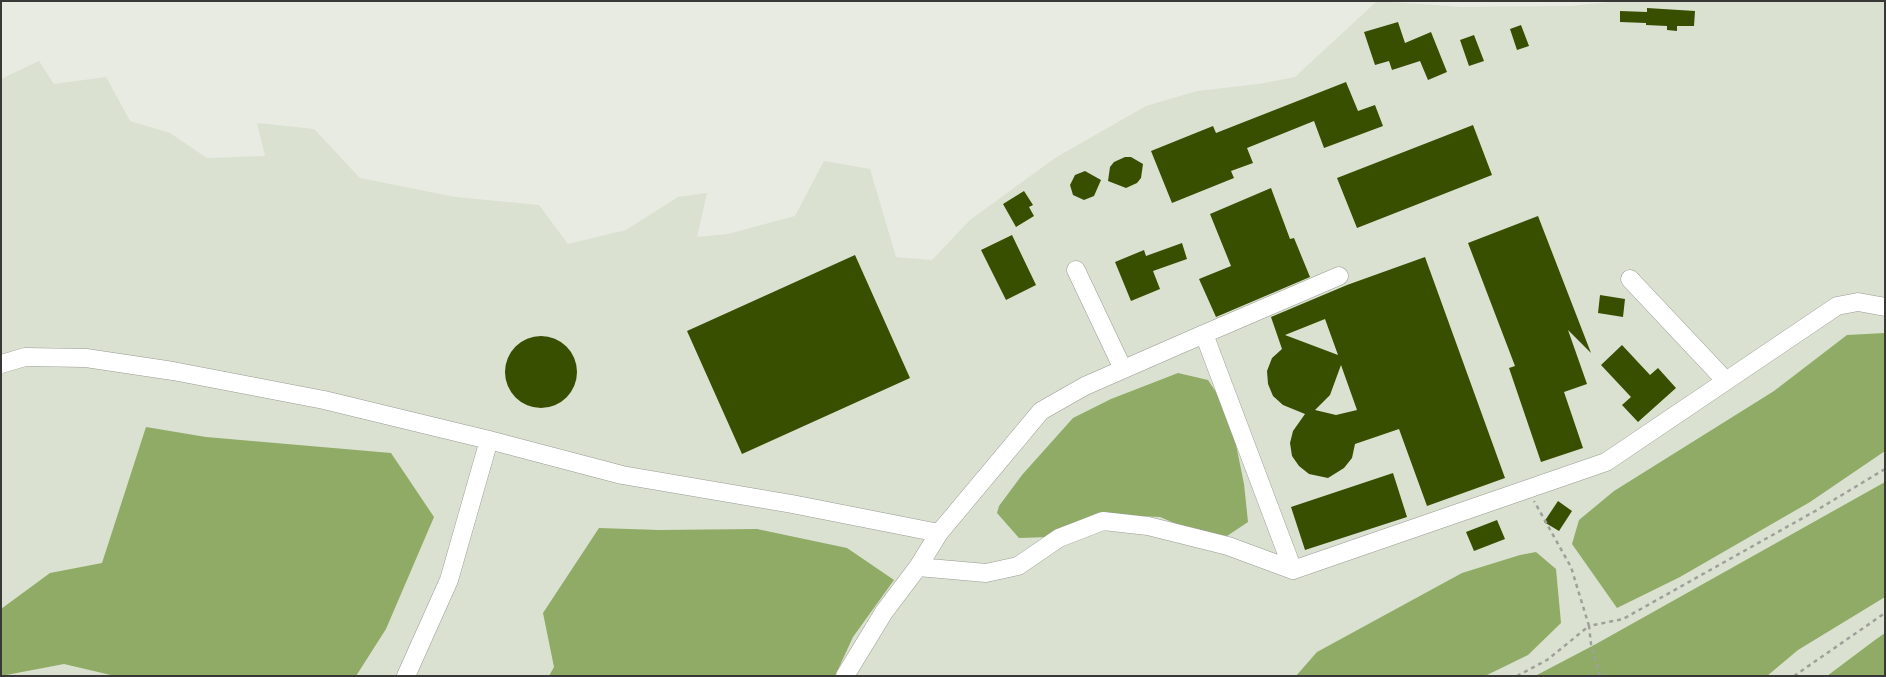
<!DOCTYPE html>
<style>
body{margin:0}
#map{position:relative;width:1886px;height:677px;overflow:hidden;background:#e7ebe2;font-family:"Roboto Condensed",sans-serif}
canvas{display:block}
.frame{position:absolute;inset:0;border:2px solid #383936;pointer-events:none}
</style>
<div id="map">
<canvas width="1886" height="677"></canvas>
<div class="frame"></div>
</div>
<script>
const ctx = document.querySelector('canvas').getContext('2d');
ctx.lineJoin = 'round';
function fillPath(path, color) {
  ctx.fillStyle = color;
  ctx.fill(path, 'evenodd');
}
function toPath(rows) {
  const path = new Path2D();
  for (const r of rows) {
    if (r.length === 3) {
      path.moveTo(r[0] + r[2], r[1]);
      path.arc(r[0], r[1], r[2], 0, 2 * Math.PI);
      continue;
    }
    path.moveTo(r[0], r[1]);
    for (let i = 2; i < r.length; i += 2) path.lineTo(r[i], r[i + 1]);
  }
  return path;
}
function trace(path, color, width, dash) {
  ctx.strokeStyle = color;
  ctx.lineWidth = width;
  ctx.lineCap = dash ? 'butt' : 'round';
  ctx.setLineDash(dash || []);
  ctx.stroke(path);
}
fillPath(toPath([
 [1377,1,1462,7,1571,6,1619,1,1885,1,1885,676,1,676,1,79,39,61,54,84,106,77,130,121,170,133,207,158,265,156,257,123,314,129,360,178,455,197,539,205,568,244,626,230,678,197,707,193,697,237,728,234,795,216,824,161,870,169,896,257,932,260,970,220,1055,158,1146,106,1197,91,1259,84,1295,77]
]), '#dae1d1');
fillPath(toPath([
 [1885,333,1885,451,1810,502,1680,577,1617,608,1572,544,1579,520,1614,491,1774,391,1847,335],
 [1178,373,1208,380,1218,395,1234,435,1244,484,1248,522,1227,536,1186,528,1160,517,1137,516,1094,521,1050,537,1019,538,997,513,999,506,1022,475,1073,418,1111,399],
 [146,427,206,437,391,453,434,517,386,629,356,676,115,676,64,664,1,676,1,609,50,573,102,563],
 [1885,482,1885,597,1798,650,1767,676,1535,676,1596,644],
 [599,528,659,530,757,529,847,548,894,580,853,637,835,676,549,676,554,667,543,613],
 [1536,552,1556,569,1561,623,1528,655,1485,676,1296,676,1317,652,1462,573,1520,555],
 [1885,633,1885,676,1827,676,1875,640]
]), '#8fab65');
fillPath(toPath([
 [1647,8,1695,11,1694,26,1677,26,1677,31,1667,30,1667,26,1646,25,1646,23,1620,22,1620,11,1647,12],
 [1398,22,1405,43,1431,32,1447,72,1428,80,1420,61,1392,70,1389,61,1375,65,1364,32],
 [1521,25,1529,46,1517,50,1510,29],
 [1474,35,1484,61,1469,66,1460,40],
 [1346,82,1358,111,1375,105,1383,126,1324,148,1314,121,1247,148,1253,163,1231,171,1234,178,1172,203,1151,151,1213,126,1216,133],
 [1473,125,1492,175,1357,228,1337,178],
 [1125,157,1131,157,1143,164,1141,178,1137,183,1126,188,1108,181,1110,167,1114,162],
 [1085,171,1101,180,1094,196,1084,200,1073,195,1070,185,1075,175],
 [1271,188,1290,239,1294,238,1310,277,1216,317,1199,279,1231,266,1210,214],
 [1024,191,1033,205,1029,207,1034,216,1016,227,1003,204],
 [1538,216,1591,353,1568,330,1587,384,1564,392,1583,448,1541,462,1509,368,1515,366,1468,243],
 [1012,235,1036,285,1006,300,981,250],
 [1182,243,1187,259,1153,271,1160,289,1131,301,1115,262,1144,250,1146,256],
 [855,255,910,378,742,454,687,331],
 [1425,257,1505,478,1427,506,1399,429,1355,444,1352,458,1344,468,1328,478,1309,474,1299,466,1292,456,1290,443,1293,431,1305,414,1283,405,1273,396,1268,384,1267,371,1272,358,1282,349,1271,317,1347,285],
 [1325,319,1338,355,1285,335],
 [1341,365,1357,410,1336,415,1315,410,1330,395],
 [1600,295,1625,299,1623,317,1598,313],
 [541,372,36],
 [1622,345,1650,375,1658,368,1676,388,1638,422,1622,405,1631,397,1601,365],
 [1393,473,1407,517,1305,550,1291,507],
 [1558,501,1572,511,1559,531,1544,522],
 [1497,520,1505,539,1474,551,1466,532]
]), '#384f00');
const minor = toPath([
 [1076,270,1123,369],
 [1630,279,1725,380],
 [1204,334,1339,276],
 [1,364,25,357,86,358,173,371,324,400,489,440,622,475,792,504,939,533,1041,411,1085,386,1204,334,1293,570,1606,462,1837,306,1858,302,1885,307],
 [918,567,986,573,1018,566,1059,538,1103,521,1148,526,1228,546,1293,570],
 [406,676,449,580,489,440],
 [845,676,884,612,918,567,939,533]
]);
trace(minor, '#999c94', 19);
trace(toPath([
 [1517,676,1547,660,1589,626,1571,567,1534,501],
 [1600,676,1591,644,1589,626,1623,619,1817,510,1885,469],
 [1794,676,1885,613]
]), '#9ea19a', 2.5, [4, 4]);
trace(minor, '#fff', 18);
</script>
